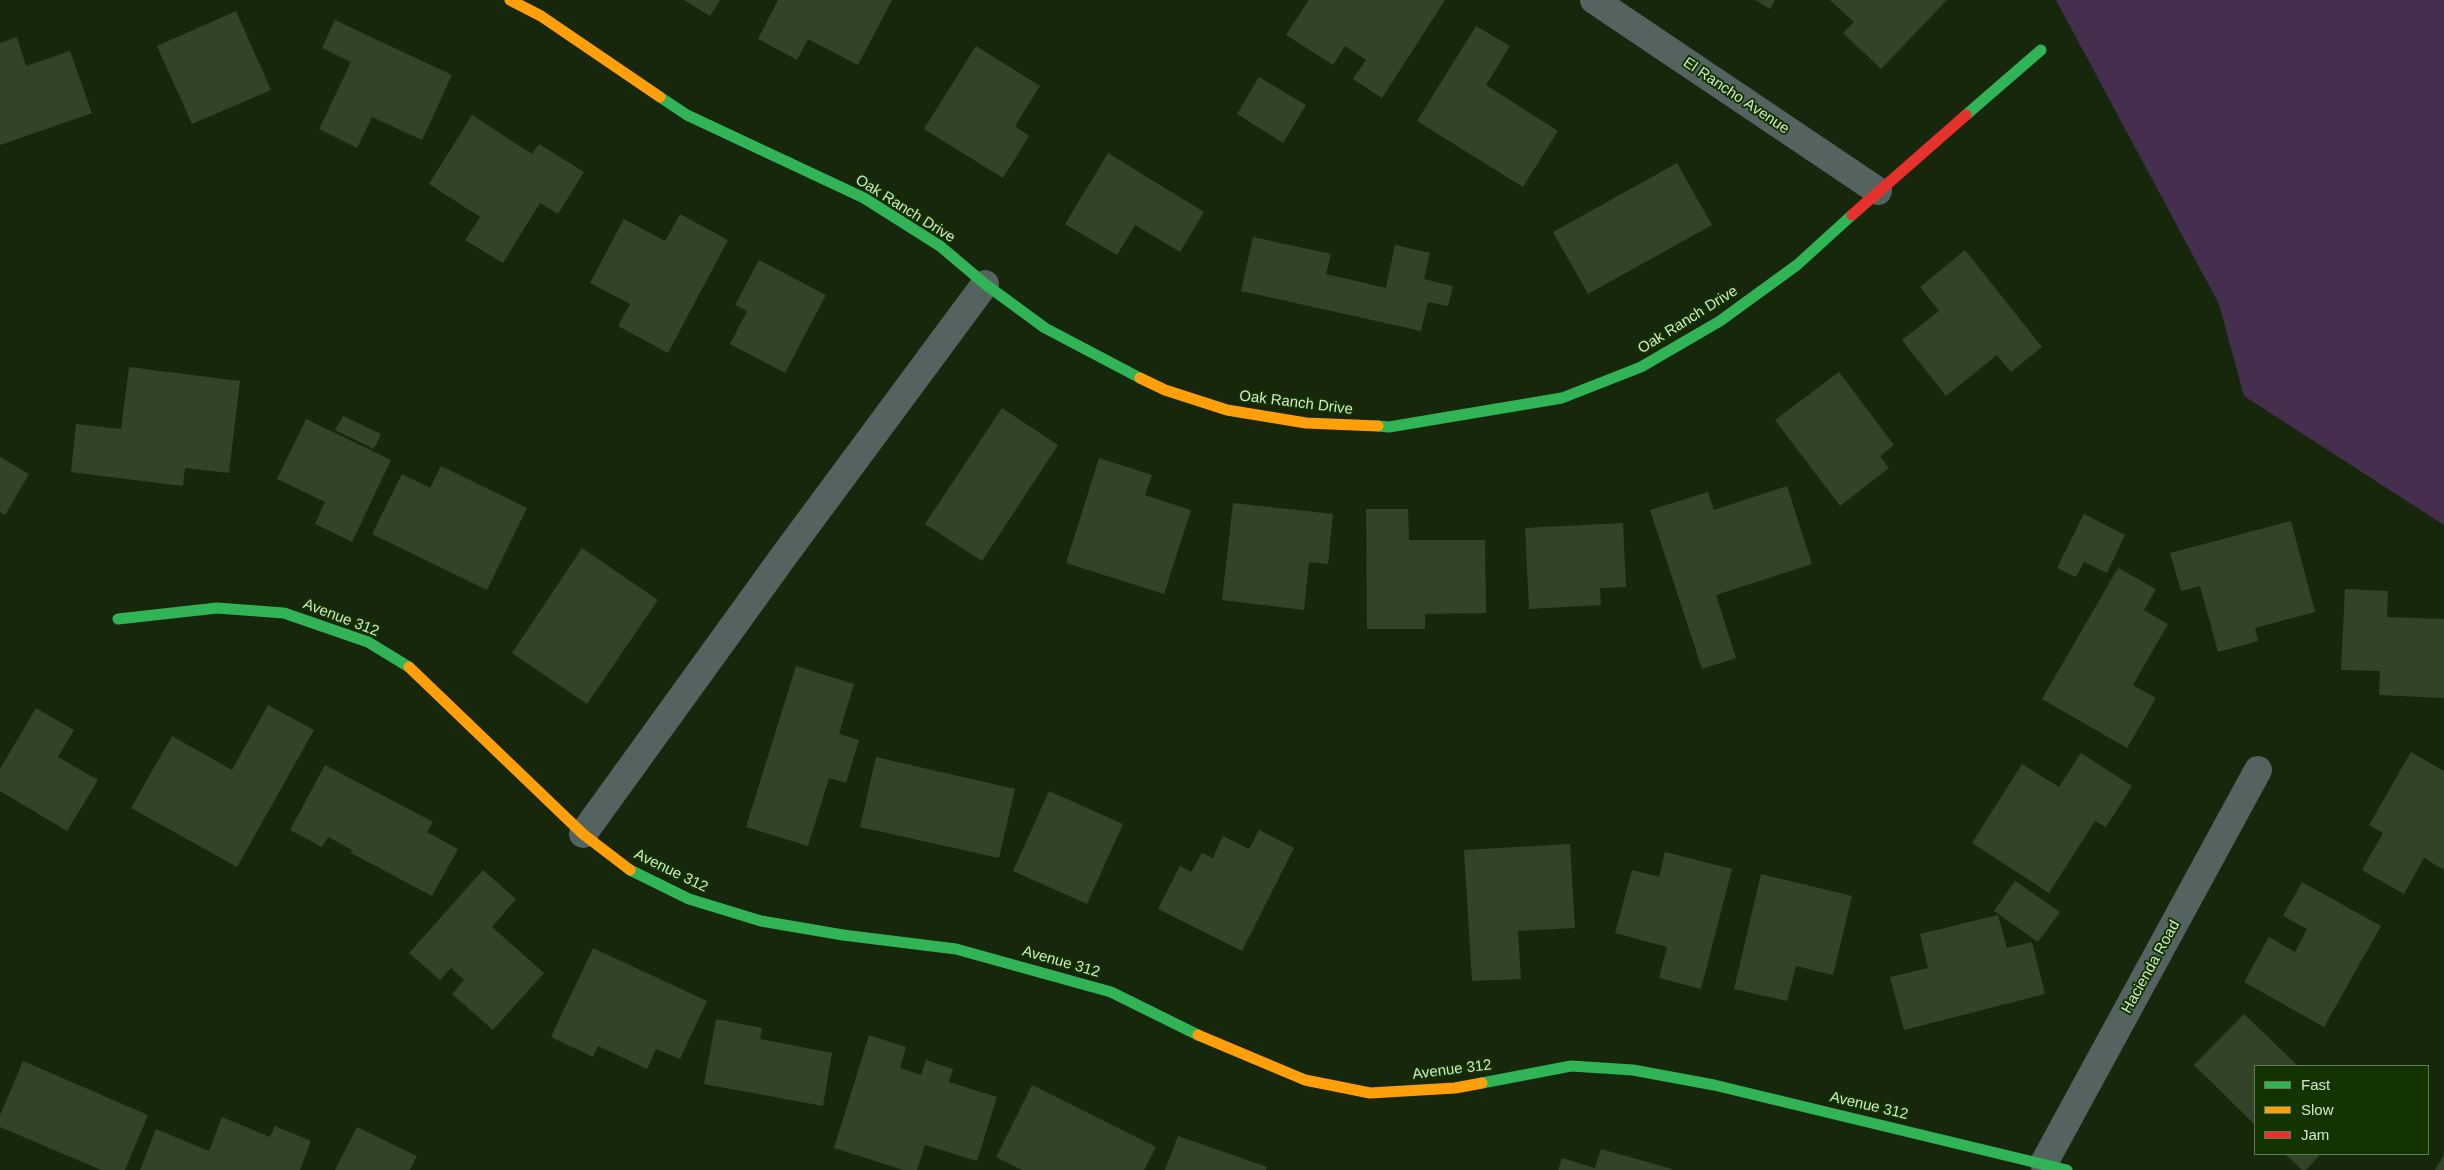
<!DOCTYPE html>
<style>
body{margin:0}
#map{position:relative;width:2444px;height:1170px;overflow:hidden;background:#16270c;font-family:Helvetica,sans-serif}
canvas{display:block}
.legend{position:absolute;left:2254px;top:1065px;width:175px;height:90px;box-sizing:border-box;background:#133300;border:1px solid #5f7c4f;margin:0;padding:6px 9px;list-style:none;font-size:15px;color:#d0e9c6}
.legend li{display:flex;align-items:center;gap:10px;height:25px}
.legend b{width:25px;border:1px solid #5f7c4f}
</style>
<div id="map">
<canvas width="2444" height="1170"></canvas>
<ul class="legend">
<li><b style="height:6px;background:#30b455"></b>Fast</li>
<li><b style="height:6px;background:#ff9f0a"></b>Slow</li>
<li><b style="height:6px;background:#e5322d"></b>Jam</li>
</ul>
</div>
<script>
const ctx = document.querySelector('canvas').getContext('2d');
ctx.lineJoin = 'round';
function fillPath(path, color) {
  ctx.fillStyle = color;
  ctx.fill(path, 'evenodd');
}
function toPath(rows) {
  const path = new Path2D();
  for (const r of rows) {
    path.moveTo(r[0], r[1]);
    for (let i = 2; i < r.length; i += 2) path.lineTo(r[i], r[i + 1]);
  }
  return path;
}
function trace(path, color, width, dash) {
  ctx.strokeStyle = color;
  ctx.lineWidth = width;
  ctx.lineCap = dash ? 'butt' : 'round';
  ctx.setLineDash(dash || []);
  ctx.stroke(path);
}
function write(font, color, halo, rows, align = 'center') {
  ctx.font = font + ' Helvetica,sans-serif';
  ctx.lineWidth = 4;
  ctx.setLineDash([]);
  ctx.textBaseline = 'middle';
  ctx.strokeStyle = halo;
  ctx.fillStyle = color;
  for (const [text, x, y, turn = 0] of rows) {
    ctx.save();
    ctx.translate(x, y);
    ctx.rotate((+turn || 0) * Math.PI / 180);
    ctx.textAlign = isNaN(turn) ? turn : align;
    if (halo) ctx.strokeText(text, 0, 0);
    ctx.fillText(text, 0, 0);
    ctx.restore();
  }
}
fillPath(toPath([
 [2056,0,2444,0,2444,525,2244,396,2219,304]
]), '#462e4f');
fillPath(toPath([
 [684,0,720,0,710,16],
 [778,0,892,0,858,65,808,39,797,60,758,39],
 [1309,0,1445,0,1382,98,1353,79,1366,60,1345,46,1333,65,1286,35],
 [1755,0,1775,0,1770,9],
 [1830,0,1947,0,1881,69,1843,33,1854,22],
 [236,11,271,90,192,124,157,46],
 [335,20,452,75,422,140,372,117,357,148,319,129,351,62,322,48],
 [1476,26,1510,46,1486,85,1558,131,1523,187,1417,121],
 [17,37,26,66,70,51,92,113,0,145,0,43],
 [976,46,1040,86,1015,126,1029,136,1003,178,924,129],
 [1259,77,1306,105,1283,143,1237,114],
 [472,115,532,154,539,144,584,172,558,214,540,203,503,263,465,240,480,217,429,184],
 [1108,153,1204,212,1180,252,1135,225,1117,255,1065,224],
 [1677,163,1712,225,1588,294,1553,232],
 [680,214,728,240,668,353,618,326,630,304,590,283,624,219,665,241],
 [1253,237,1331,254,1326,274,1386,288,1395,245,1430,253,1424,279,1453,286,1448,306,1428,302,1421,331,1241,291],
 [1965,250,2042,347,2011,372,1997,355,1946,396,1902,340,1939,311,1920,287],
 [759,260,826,295,785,373,730,344,747,311,735,305],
 [129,367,240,381,229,473,185,468,183,486,71,472,76,424,121,429],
 [1839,372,1894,445,1880,456,1889,468,1840,506,1775,420],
 [1002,408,1058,445,982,561,925,524],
 [343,416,381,434,374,449,335,430],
 [306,419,391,460,352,542,315,524,325,502,277,479],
 [0,457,29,474,5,515,0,512],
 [1099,458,1152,475,1145,495,1191,510,1164,594,1066,563],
 [441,466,527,508,487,590,372,534,402,474,430,488],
 [1787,486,1812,564,1716,595,1736,658,1702,669,1650,510,1708,492,1714,510],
 [1233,503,1333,514,1328,564,1309,562,1304,610,1222,600],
 [1366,509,1408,509,1409,540,1485,540,1486,613,1425,614,1425,629,1367,629],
 [2084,514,2125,535,2107,573,2084,562,2076,577,2057,568],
 [2291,521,2315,612,2255,628,2258,641,2218,652,2200,586,2181,591,2170,553],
 [1623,523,1626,587,1600,588,1601,605,1529,609,1525,528],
 [582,548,658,600,587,704,512,653],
 [2118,568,2156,589,2144,610,2168,624,2133,685,2156,698,2127,748,2042,699],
 [2345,589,2388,591,2387,617,2444,619,2444,698,2379,695,2380,671,2341,670],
 [796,666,854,684,839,734,859,740,846,783,829,778,808,846,746,827],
 [268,705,314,730,237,867,131,808,172,736,232,770],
 [36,708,74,730,58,757,98,780,67,831,0,791,0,769],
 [2411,752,2444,771,2444,870,2424,858,2404,894,2362,870,2383,833,2369,825],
 [2081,753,2132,786,2106,827,2095,821,2049,893,1972,843,2022,764,2059,787],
 [876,757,1015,789,999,858,860,827],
 [325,765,433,822,427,832,458,849,432,896,351,853,352,850,328,837,322,847,290,830],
 [1049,791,1123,824,1087,904,1013,871],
 [1259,830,1294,848,1242,951,1158,909,1180,866,1191,872,1202,853,1213,858,1223,836,1249,849],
 [1570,844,1575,928,1518,931,1521,979,1472,981,1464,850],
 [1665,852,1732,869,1701,989,1659,978,1667,947,1615,933,1632,870,1659,877],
 [483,870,516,899,492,927,544,973,493,1030,452,994,464,980,451,968,440,980,409,953],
 [1761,874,1852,896,1833,975,1796,966,1787,1001,1734,989],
 [2015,881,2060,912,2038,942,1994,911],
 [2302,882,2381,926,2324,1027,2244,982,2269,937,2295,952,2307,929,2283,916],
 [1998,915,2007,948,2032,942,2045,994,1904,1030,1890,977,1928,968,1920,934],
 [593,948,707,1001,680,1059,656,1049,647,1069,598,1046,593,1057,551,1037],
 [2244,1014,2298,1066,2255,1066,2255,1125,2194,1065],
 [716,1019,762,1028,760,1039,832,1053,823,1106,704,1084],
 [869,1035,906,1047,900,1068,921,1075,926,1060,953,1069,949,1082,997,1097,977,1161,925,1145,917,1170,903,1170,834,1148],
 [23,1061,148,1115,125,1170,101,1170,0,1127,0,1115],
 [1032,1085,1156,1147,1144,1170,1022,1170,996,1157],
 [222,1117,270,1137,275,1126,311,1141,300,1170,140,1170,156,1129,209,1151],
 [357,1127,417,1156,410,1170,335,1170],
 [1178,1136,1267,1167,1266,1170,1165,1170],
 [1601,1149,1672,1169,1672,1170,1558,1170,1562,1158,1595,1168],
 [2285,1154,2321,1154,2306,1170,2302,1170],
 [2444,1155,2444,1170,2435,1170]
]), '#334329');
trace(toPath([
 [1594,0,1878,191],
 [583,834,786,553,985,284],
 [2044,1163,2258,770]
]), '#54635f', 28);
trace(toPath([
 [660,97,687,115,864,198,940,246,985,284,1045,328,1140,378],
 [1966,115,2041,50],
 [1378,426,1389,427,1562,398,1641,367,1720,321,1797,265,1852,215],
 [118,619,217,608,284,613,368,642,409,667],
 [630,870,689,899,761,921,843,935,956,949,1111,992,1198,1035],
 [1482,1083,1571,1066,1633,1070,1714,1085,2067,1170]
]), '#30b455', 11);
trace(toPath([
 [510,0,541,16,660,97],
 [1140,378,1165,390,1227,410,1306,423,1378,426],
 [409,667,583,834,630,870],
 [1198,1035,1305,1080,1370,1093,1455,1088,1482,1083]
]), '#ff9f0a', 11);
trace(toPath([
 [1852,215,1966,115]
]), '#e5322d', 11);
write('15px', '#d0e9c6', '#133300', [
 ["El Rancho Avenue",1736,96,34],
 ["Oak Ranch Drive",905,209,32],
 ["Oak Ranch Drive",1688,320,-32],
 ["Oak Ranch Drive",1296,403,7],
 ["Avenue 312",341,618,21],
 ["Avenue 312",671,871,26],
 ["Avenue 312",1061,962,16],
 ["Hacienda Road",2151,967,-61],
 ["Avenue 312",1452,1070,-7],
 ["Avenue 312",1869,1106,13]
]);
</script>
